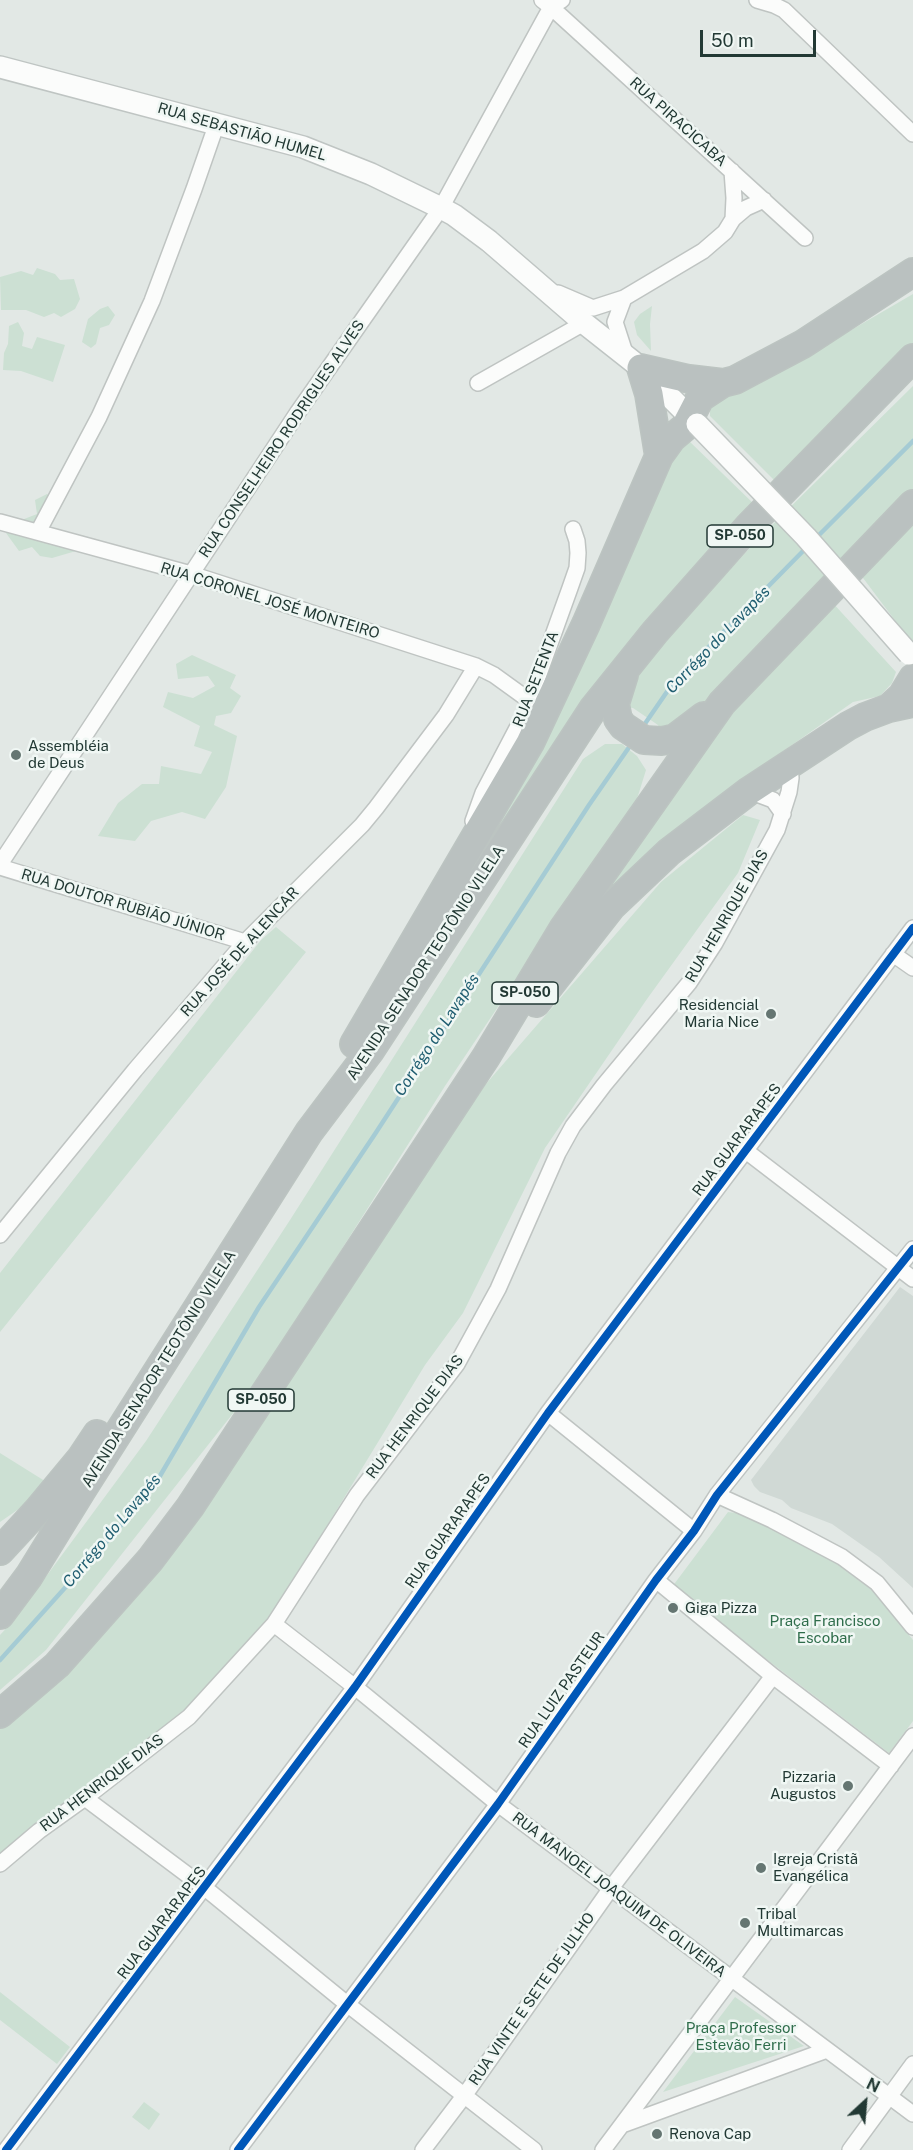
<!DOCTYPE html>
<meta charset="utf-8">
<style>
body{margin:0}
#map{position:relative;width:913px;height:2150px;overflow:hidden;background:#e2e8e5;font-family:"Public Sans",sans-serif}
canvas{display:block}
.north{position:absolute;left:835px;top:2072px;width:60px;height:60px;-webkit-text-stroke:4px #f0f7f4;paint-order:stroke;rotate:26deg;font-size:16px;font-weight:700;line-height:24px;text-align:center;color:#223934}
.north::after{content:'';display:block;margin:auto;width:21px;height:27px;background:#223934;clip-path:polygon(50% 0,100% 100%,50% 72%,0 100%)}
.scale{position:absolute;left:700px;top:30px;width:116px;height:27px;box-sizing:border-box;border:3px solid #223934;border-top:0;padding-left:8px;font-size:18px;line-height:21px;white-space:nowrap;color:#223934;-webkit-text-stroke:4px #f0f7f4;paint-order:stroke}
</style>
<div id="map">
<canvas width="913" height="2150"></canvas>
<div class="north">N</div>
<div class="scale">50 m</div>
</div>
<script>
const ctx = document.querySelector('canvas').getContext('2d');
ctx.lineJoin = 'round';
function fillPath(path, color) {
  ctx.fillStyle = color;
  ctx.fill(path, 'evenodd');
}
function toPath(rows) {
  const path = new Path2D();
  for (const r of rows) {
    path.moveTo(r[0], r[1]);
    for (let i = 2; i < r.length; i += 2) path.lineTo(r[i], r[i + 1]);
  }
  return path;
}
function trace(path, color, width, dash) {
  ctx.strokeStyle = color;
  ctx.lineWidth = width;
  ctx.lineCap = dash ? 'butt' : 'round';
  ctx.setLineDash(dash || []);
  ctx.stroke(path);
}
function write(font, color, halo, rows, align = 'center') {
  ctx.font = font + ' "Public Sans",sans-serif';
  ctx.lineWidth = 5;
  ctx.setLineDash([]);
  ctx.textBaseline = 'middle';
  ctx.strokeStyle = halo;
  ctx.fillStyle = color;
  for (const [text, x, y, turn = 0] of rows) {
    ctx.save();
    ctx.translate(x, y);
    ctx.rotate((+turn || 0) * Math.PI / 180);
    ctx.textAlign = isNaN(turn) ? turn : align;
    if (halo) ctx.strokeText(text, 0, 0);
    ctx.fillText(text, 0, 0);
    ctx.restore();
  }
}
fillPath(toPath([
 [900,1287,913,1296,913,1588,879,1557,832,1524,791,1508,782,1500,760,1492,754,1486,751,1480]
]), '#d0d9d5');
fillPath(toPath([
 [37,268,55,274,60,280,74,279,80,299,75,309,61,317,54,313,44,317,26,310,1,310,0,277,21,271,33,275],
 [913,294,913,351,778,484,710,416,710,403,725,395,757,385],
 [108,306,115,315,109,325,100,328,96,344,91,348,82,342,88,319,100,309],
 [652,306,650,324,651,351,637,335,634,322,640,314],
 [18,322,24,333,22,346,32,349,37,337,65,345,53,382,21,371,3,370,4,353,8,344,9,326],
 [913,386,913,500,668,750,658,725,633,708,603,705,763,534],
 [687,439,756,506,442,930,565,703,678,447],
 [47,494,55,502,44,528,72,546,76,551,52,558,40,556,32,547,19,551,6,533,14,523,37,514,35,500],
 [913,514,913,643,912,643,857,570],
 [831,601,896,672,892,683,880,696,853,702,734,786,664,841,586,915,731,712],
 [192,655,236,675,230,688,241,696,231,713,216,716,214,725,237,736,226,787,205,819,182,812,151,821,135,841,98,836,118,803,142,784,159,784,161,766,201,774,212,752,194,746,200,726,163,707,168,692,193,698,215,686,208,676,178,679,176,664],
 [605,744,622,744,637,756,646,770,637,799,445,1086,257,1383,46,1650,0,1690,0,1635,14,1620,146,1441,290,1220,583,759],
 [743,815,760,820,738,873,647,999,545,1148,463,1313,425,1365,269,1621,185,1713,0,1859,0,1719,269,1406,485,1085,661,882],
 [276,927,306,952,0,1332,0,1273,261,940],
 [0,1453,48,1483,39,1495,0,1522],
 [728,1512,744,1514,837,1564,872,1590,913,1640,913,1721,889,1753,672,1587],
 [0,1992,70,2047,57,2064,0,2020],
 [735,1997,804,2046,663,2092],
 [144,2102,160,2114,149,2130,132,2117]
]), '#cce0d3');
trace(toPath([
 [816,538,913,441],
 [642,728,673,683,808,546],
 [0,1660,117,1530,157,1481,259,1307,375,1134,589,805,632,743]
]), '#a5cbd4', 4.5);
const street = toPath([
 [542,0,551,7,805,238],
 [757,0,774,5,784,10,913,134],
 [733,219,746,208,764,200],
 [558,293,593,308,624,298],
 [626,356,615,322,624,298,703,251,725,232,733,219,734,198,732,171],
 [478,383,584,323],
 [0,522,191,574,476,666,494,675,530,701],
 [38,532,99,417,152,301,194,189,217,123],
 [749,791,773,800,783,814],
 [473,821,483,793,525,713,570,588,577,568,578,553,577,541,573,529],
 [0,864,298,412,441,208,551,7,562,0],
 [0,867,245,942],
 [893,954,913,968],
 [746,1151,913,1279],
 [0,1235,135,1070,245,942,362,825,376,808,446,715,476,666],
 [548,1413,694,1531],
 [717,1495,772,1520,842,1557,877,1583,913,1627],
 [656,1580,773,1676,891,1766],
 [274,1624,355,1687,498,1804,913,2114],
 [85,1798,205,1888,347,2004,534,2150],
 [0,1864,39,1831,85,1798,189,1717,274,1624,357,1495,457,1364,498,1289,558,1153,573,1126,604,1085,689,983,715,943,777,830,789,792,791,778,790,765],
 [622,2125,827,2050],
 [6,2150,355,1687,548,1413,913,928],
 [238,2150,498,1804,656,1580,694,1531,717,1495,913,1249],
 [423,2150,464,2096,611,1888,773,1676],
 [603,2150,913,1736],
 [850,2150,913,2064]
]);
const secondary = toPath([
 [0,67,303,147,371,174,441,208,454,215,489,241,584,323,641,368,697,424]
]);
const highway = toPath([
 [641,368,689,379,723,383,735,380,803,344,913,272],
 [641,368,649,394,659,456],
 [624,675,615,704,618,719,623,726,644,740,662,741,675,738,704,716],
 [889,708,902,696,913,678],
 [536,1003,612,906,669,852,749,791,848,726,865,717,889,708,913,703],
 [354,1044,530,743,586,624,659,456,672,438,685,427,700,398,723,383],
 [0,1551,37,1511,81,1458,97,1434],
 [0,1615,29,1576,82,1490,309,1132,370,1051,593,709,655,632,749,526,913,358],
 [0,1714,57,1665,150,1560,190,1507,486,1057,563,929,722,703,913,504]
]);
trace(street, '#bfc4c2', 18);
trace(secondary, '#bfc5c3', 24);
trace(highway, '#bcc4c1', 30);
trace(street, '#fbfcfb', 15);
trace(secondary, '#fbfcfb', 21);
trace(highway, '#bac1c0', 27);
const secondaryBridge = toPath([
 [697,424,806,537,909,654]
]);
trace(secondaryBridge, '#bfc5c3', 24, []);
trace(secondaryBridge, '#fbfcfb', 21);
trace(toPath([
 [6,2150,355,1687,548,1413,913,928],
 [238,2150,498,1804,656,1580,694,1531,717,1495,913,1249]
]), '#0057b8', 8);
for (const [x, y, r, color] of [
 [16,755,6,"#657672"],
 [771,1014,6,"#657672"],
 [673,1608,6,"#657672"],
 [848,1786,6,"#657672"],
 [761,1868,6,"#657672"],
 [745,1923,6,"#657672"],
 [657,2134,6,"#657672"]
]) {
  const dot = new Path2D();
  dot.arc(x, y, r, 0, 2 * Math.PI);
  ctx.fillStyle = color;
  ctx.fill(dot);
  trace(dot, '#f0f7f4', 2);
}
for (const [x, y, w] of [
 [740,536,66],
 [525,993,66],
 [261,1400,66]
]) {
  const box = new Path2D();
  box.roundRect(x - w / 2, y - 11, w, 22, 4.5);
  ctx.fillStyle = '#f0f7f4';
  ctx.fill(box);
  trace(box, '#223934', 1.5);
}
write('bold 14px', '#223934', null, [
 ["SP-050",740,536],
 ["SP-050",525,993],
 ["SP-050",261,1400]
]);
write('15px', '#223934', '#f0f7f4', [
 ["RUA PIRACICABA",678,122,42],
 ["RUA SEBASTIÃO HUMEL",242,132,16],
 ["RUA CONSELHEIRO RODRIGUES ALVES",282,439,-56],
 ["RUA CORONEL JOSÉ MONTEIRO",270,601,17],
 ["RUA SETENTA",536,679,-69],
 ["RUA DOUTOR RUBIÃO JÚNIOR",123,905,17],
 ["RUA HENRIQUE DIAS",727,916,-60],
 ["RUA JOSÉ DE ALENCAR",240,952,-48],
 ["AVENIDA SENADOR TEOTÔNIO VILELA",426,963,-57],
 ["RUA GUARARAPES",737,1140,-53],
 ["AVENIDA SENADOR TEOTÔNIO VILELA",159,1369,-58],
 ["RUA HENRIQUE DIAS",415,1417,-53],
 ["RUA GUARARAPES",448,1531,-55],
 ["RUA LUIZ PASTEUR",562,1690,-55],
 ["RUA HENRIQUE DIAS",102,1783,-37],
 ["RUA MANOEL JOAQUIM DE OLIVEIRA",619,1895,37],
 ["RUA GUARARAPES",162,1923,-53],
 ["RUA VINTE E SETE DE JULHO",532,1999,-55]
]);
write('15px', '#223934', '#f0f7f4', [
 ["Assembléia",28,746],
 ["de Deus",28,763],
 ["Residencial",759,1005,"right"],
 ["Maria Nice",759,1022,"right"],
 ["Giga Pizza",685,1608],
 ["Pizzaria",836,1777,"right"],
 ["Augustos",836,1794,"right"],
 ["Igreja Cristã",773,1859],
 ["Evangélica",773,1876],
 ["Tribal",757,1914],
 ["Multimarcas",757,1931],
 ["Renova Cap",669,2134]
], 'left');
write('15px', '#2f6d4b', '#f0f7f4', [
 ["Praça Francisco",825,1621],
 ["Escobar",825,1638],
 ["Praça Professor",741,2028],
 ["Estevão Ferri",741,2045]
]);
write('italic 16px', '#205e71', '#f0f7f4', [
 ["Corrégo do Lavapés",718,640,-46],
 ["Corrégo do Lavapés",437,1035,-57],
 ["Corrégo do Lavapés",112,1531,-50]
]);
</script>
